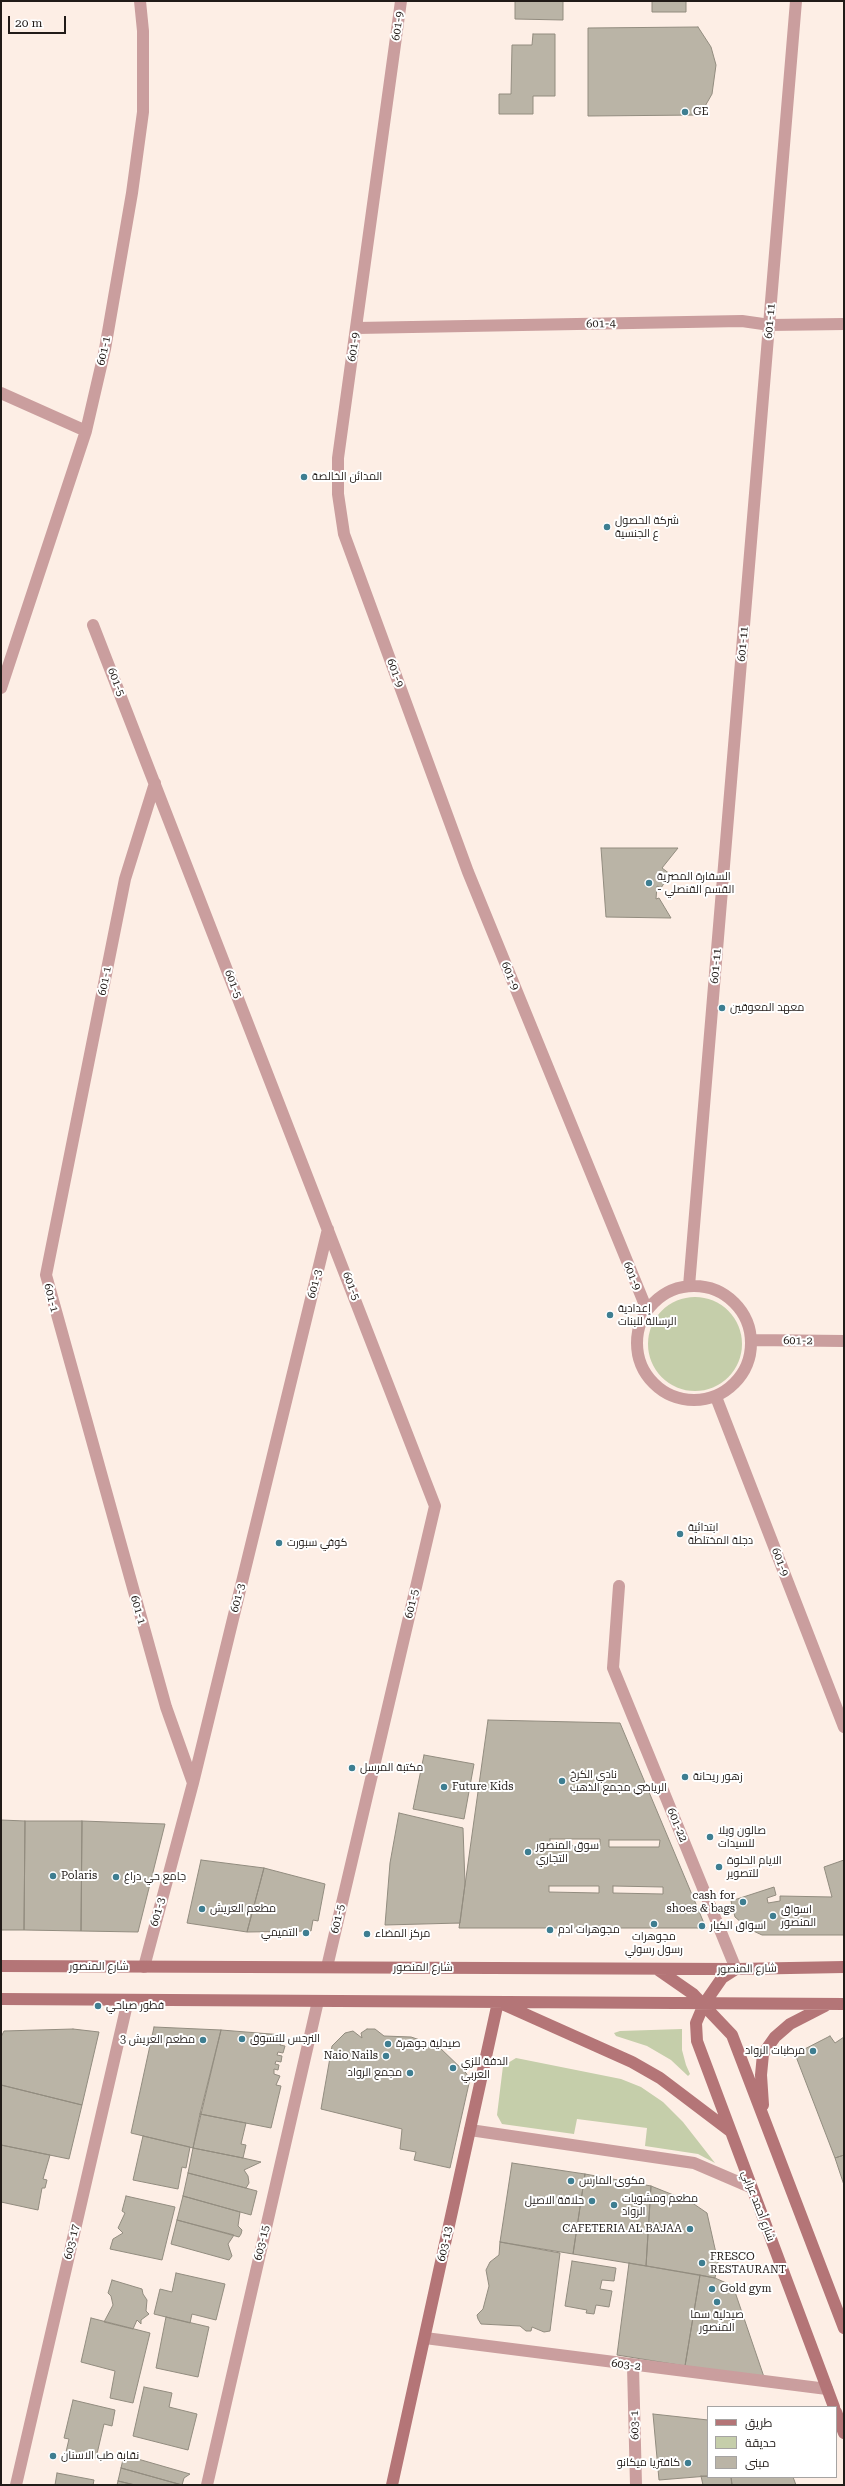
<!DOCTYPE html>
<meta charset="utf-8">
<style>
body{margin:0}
#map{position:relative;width:845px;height:2486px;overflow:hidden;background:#fdeee5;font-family:"Roboto Serif",Cairo,serif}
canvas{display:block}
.frame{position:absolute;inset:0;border:2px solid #211b18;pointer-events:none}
.legend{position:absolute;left:707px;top:2406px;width:130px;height:72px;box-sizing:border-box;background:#fff;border:1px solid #a6a4a3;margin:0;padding:5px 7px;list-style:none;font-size:12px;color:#211b18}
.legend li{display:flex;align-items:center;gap:8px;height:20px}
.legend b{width:20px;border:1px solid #a6a4a3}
.scale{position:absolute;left:8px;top:16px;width:58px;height:18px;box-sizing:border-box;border:2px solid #211b18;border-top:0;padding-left:5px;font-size:12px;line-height:14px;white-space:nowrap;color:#211b18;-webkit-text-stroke:3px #fff;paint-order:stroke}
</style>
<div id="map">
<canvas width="845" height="2486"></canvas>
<div class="frame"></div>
<ul class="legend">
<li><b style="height:5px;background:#b47577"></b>طريق</li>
<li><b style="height:11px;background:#c5ceaa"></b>حديقة</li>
<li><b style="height:11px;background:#bab4a6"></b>مبنى</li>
</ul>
<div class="scale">20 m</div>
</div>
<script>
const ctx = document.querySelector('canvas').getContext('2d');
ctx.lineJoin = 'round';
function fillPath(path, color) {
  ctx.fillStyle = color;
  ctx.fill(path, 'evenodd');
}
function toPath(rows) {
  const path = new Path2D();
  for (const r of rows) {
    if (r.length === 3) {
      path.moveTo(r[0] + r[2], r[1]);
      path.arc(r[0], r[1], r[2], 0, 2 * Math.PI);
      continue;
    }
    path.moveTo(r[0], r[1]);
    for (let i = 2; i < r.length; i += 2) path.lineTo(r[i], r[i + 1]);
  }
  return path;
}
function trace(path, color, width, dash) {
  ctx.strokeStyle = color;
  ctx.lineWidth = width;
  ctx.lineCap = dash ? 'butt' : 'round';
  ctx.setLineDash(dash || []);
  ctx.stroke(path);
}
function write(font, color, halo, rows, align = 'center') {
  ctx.font = font + ' "Roboto Serif",Cairo,serif';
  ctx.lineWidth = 4;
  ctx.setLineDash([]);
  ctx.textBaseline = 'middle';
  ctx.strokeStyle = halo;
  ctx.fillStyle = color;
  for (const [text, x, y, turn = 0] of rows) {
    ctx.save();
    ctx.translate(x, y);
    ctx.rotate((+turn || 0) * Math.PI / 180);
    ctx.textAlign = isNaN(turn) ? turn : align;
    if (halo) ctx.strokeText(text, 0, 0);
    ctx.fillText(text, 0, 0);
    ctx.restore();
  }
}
fillPath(toPath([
 [695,1344,47],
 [682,2029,682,2050,686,2065,690,2074,688,2076,671,2060,647,2046,616,2036,614,2033,620,2031],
 [516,2058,621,2079,641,2087,663,2102,683,2122,715,2163,698,2154,645,2146,647,2128,577,2119,574,2134,502,2124,497,2115,503,2066]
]), '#c5ceaa');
const building = toPath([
 [515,1,563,1,563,20,515,19,515,1],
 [652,1,686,1,686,12,652,12,652,1],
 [698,27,711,47,716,65,712,94,700,115,588,116,588,28,698,27],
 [533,34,555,34,555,96,533,96,533,114,499,114,499,94,511,94,512,45,532,45,533,34],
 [601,848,678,848,662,868,670,874,661,888,657,886,656,899,659,898,671,918,606,917,601,848],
 [488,1720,620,1723,706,1928,459,1928,488,1720],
 [550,1839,600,1839,600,1846,550,1845,550,1839],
 [609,1840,660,1840,659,1847,609,1847,609,1840],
 [549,1886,599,1886,599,1893,549,1892,549,1886],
 [613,1886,663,1887,663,1894,613,1893,613,1886],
 [424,1755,474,1764,464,1819,413,1809,424,1755],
 [399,1813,463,1828,465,1884,460,1923,385,1925,390,1863,399,1813],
 [1,1820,25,1821,24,1930,1,1930,1,1820],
 [25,1821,82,1821,81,1931,24,1930,25,1821],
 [82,1821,165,1824,138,1932,81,1931,82,1821],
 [201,1860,264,1868,247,1932,187,1923,201,1860],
 [844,1860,844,1935,762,1935,749,1929,735,1917,731,1901,774,1887,776,1895,767,1898,768,1903,780,1901,780,1896,832,1897,824,1867,844,1860],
 [264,1868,325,1884,318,1921,313,1920,311,1931,247,1932,264,1868],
 [154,2027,221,2030,193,2148,131,2133,154,2027],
 [73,2029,99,2032,82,2105,1,2085,1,2037,4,2031,73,2029],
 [367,2029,375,2029,384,2036,411,2037,438,2046,466,2073,470,2079,450,2168,414,2160,416,2152,400,2149,402,2129,321,2109,332,2046,345,2033,353,2031,362,2038,361,2033,367,2029],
 [221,2030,283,2035,280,2045,285,2046,283,2053,278,2052,277,2055,282,2056,281,2062,276,2061,275,2064,279,2065,278,2070,274,2069,274,2074,280,2076,276,2085,281,2086,271,2128,200,2114,221,2030],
 [830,2036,835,2043,844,2037,844,2155,835,2158,795,2054,830,2036],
 [1,2085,82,2105,69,2159,1,2145,1,2085],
 [200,2114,246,2123,241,2144,246,2145,243,2158,193,2148,200,2114],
 [143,2136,190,2147,186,2168,182,2167,178,2189,133,2180,143,2136],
 [1,2145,50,2155,43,2179,47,2180,45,2188,42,2188,38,2210,1,2202,1,2145],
 [193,2148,243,2158,261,2162,244,2170,248,2176,249,2183,246,2188,188,2173,193,2148],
 [844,2155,844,2185,835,2158,844,2155],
 [512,2163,585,2174,573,2254,500,2242,512,2163],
 [188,2173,257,2191,251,2215,183,2196,188,2173],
 [585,2174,651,2186,646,2266,573,2254,585,2174],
 [651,2186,691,2202,707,2213,718,2262,715,2278,646,2266,651,2186],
 [126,2196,175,2207,162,2260,110,2249,113,2239,123,2233,118,2228,125,2213,122,2211,126,2196],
 [183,2196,240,2212,238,2226,242,2230,241,2234,239,2237,177,2220,183,2196],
 [177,2220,234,2235,228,2244,232,2256,229,2260,171,2244,177,2220],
 [500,2242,560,2253,550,2331,544,2332,532,2327,531,2331,526,2331,520,2326,481,2324,478,2319,477,2315,483,2309,489,2286,486,2270,490,2262,499,2255,500,2242],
 [572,2261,616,2268,614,2281,602,2280,600,2289,612,2291,609,2307,596,2305,594,2314,586,2313,587,2310,565,2306,572,2261],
 [629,2263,700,2275,685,2366,617,2355,629,2263],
 [176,2273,225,2284,216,2320,192,2314,190,2323,154,2314,160,2289,172,2292,176,2273],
 [700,2275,715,2278,733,2286,764,2377,685,2366,700,2275],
 [112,2280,142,2289,143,2294,147,2300,146,2311,149,2314,141,2320,141,2324,137,2320,133,2329,104,2322,113,2305,111,2296,108,2293,112,2280],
 [166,2317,209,2327,198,2377,156,2368,166,2317],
 [91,2318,150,2333,133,2403,110,2398,115,2371,81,2362,91,2318],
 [144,2387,172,2393,169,2407,197,2414,188,2450,133,2436,144,2387],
 [73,2400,115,2410,112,2426,104,2424,96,2458,66,2452,69,2439,64,2438,73,2400],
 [653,2414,708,2420,708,2476,659,2480,653,2414],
 [124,2455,190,2474,184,2478,182,2485,121,2468,124,2455],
 [121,2468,182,2485,135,2485,118,2481,121,2468],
 [57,2473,94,2480,93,2485,55,2485,57,2473],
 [701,2476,731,2477,732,2485,703,2485,701,2476],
 [731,2477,793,2477,796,2485,732,2485,731,2477],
 [118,2481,135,2485,117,2485,118,2481]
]);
fillPath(building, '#bab4a6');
trace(building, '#928c7f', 1);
trace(toPath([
 [401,1,338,458,338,494,344,534,468,872,647,1310],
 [357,328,742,321,770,325,844,324],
 [1,393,86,431],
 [93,625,435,1506,327,1967],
 [1,688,86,431,105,349,132,193,143,112,143,31,140,1],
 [155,783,125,879,46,1275,166,1707,193,1783],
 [694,1343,57],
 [689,1286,796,1],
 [752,1340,844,1341],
 [716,1397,844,1727],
 [619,1586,613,1668,736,1969],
 [144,1967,193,1783,328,1229],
 [470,2130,694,2163,750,2187],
 [425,2338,827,2389],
 [633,2366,636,2485],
 [16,2485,128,2000],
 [207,2485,318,2001]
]), '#ca9e9e', 12);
trace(toPath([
 [1,1966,736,1969,844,1967],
 [657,1969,693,1994,732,2035,844,2328],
 [736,1969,722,1978,704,2004,696,2023,697,2041,834,2407],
 [1,1999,844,2004],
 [763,2105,761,2075,763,2054,775,2037,790,2024,825,2006],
 [836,2412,844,2433],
 [392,2485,498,2002,632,2062,660,2078,730,2131]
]), '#b47577', 12);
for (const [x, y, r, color] of [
 [685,112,4,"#3e7e91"],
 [304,477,4,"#3e7e91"],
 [607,527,4,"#3e7e91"],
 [649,883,4,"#3e7e91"],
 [722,1008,4,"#3e7e91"],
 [610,1315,4,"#3e7e91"],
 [680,1534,4,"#3e7e91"],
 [279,1543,4,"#3e7e91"],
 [352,1768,4,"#3e7e91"],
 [685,1777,4,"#3e7e91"],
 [562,1781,4,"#3e7e91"],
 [444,1787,4,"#3e7e91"],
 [710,1837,4,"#3e7e91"],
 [528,1852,4,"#3e7e91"],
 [719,1867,4,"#3e7e91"],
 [53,1876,4,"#3e7e91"],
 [116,1877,4,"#3e7e91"],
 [743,1902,4,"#3e7e91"],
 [202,1909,4,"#3e7e91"],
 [773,1916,4,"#3e7e91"],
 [654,1924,4,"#3e7e91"],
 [702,1926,4,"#3e7e91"],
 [550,1930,4,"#3e7e91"],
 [306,1933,4,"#3e7e91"],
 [367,1934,4,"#3e7e91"],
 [98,2006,4,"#3e7e91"],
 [242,2039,4,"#3e7e91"],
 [203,2040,4,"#3e7e91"],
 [388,2044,4,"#3e7e91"],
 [813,2051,4,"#3e7e91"],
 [386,2056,4,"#3e7e91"],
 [453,2068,4,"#3e7e91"],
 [410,2073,4,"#3e7e91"],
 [571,2181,4,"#3e7e91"],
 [592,2201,4,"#3e7e91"],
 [614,2205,4,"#3e7e91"],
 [690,2229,4,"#3e7e91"],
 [702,2263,4,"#3e7e91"],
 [712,2289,4,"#3e7e91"],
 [717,2302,4,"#3e7e91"],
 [53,2456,4,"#3e7e91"],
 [688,2463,4,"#3e7e91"]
]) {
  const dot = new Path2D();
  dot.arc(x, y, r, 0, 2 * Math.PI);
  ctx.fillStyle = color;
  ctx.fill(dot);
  trace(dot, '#fff', 1.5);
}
write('11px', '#211b18', '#fff', [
 ["601-9",398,26,-82],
 ["601-11",770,321,-85],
 ["601-4",601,324,-1],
 ["601-9",354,347,-82],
 ["601-1",104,351,-78],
 ["601-11",743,644,-85],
 ["601-9",395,673,70],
 ["601-5",116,682,69],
 ["601-11",716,966,-85],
 ["601-9",510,976,68],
 ["601-1",105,981,-79],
 ["601-5",233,984,69],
 ["601-9",632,1276,68],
 ["601-3",315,1284,-76],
 ["601-5",351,1286,69],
 ["601-1",51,1298,76],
 ["601-2",798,1341,1],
 ["601-9",780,1562,69],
 ["601-3",238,1598,-76],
 ["601-5",412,1604,-77],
 ["601-1",138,1610,74],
 ["601-22",677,1825,68],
 ["601-3",158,1912,-75],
 ["601-5",338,1919,-77],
 ["شارع المنصور",99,1967],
 ["شارع المنصور",423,1968],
 ["شارع المنصور",747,1969,-1],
 ["شارع أحمد عرابي",758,2206,69],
 ["603-17",72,2242,-77],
 ["603-15",262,2243,-77],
 ["603-13",445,2244,-78],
 ["603-2",626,2365,7],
 ["603-1",635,2425,-91]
]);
write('11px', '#211b18', '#fff', [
 ["GE",693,112],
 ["المدائن الخالصة",312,477],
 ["شركة الحصول",615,521],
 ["ع الجنسية",615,534],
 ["السفارة المصرية",657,877],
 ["- القسم القنصلي",657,890],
 ["معهد المعوقين",730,1008],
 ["إعدادية",618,1309],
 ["الرسالة للبنات",618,1322],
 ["ابتدائية",688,1528],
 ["دجلة المختلطة",688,1541],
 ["كوفي سبورت",287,1543],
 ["مكتبة المرسل",360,1768],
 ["نادي الكرخ",570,1775],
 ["الرياضي مجمع الذهب",570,1788],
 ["زهور ريحانة",693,1777],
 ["Future Kids",452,1787],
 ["صالون ويلا",718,1831],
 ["للسيدات",718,1844],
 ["سوق المنصور",536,1846],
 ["التجاري",536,1859],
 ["الايام الحلوة",727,1861],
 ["للتصوير",727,1874],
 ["Polaris",61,1876],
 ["جامع حي دراغ",124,1877],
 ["cash for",735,1896,"right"],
 ["shoes & bags",735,1909,"right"],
 ["مطعم العريش",210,1909],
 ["اسواق",781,1910],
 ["المنصور",781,1923],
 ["اسواق الكيار",710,1926],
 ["مجوهرات ادم",558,1930],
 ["التميمي",298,1933,"right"],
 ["مركز المضاء",375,1934],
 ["مجوهرات",654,1937,"center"],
 ["رسول رسولي",654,1950,"center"],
 ["فطور صباحي",106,2006],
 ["النرجس للتسوق",250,2039],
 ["مطعم العريش 3",195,2040,"right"],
 ["صيدلية جوهرة",396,2044],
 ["مرطبات الرواد",805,2051,"right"],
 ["Naio Nails",378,2056,"right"],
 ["الدفة للزي",461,2062],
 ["العربي",461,2075],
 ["مجمع الرواد",402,2073,"right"],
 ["مكوى المارس",579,2181],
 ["مطعم ومشويات",622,2199],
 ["الرواد",622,2212],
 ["حلاقة الاصيل",584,2201,"right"],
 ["CAFETERIA AL BAJAA",682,2229,"right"],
 ["FRESCO",710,2257],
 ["RESTAURANT",710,2270],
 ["Gold gym",720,2289],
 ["صيدلية سما",717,2315,"center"],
 ["المنصور",717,2328,"center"],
 ["نقابة طب الاسنان",61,2456],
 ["كافتريا ميكانو",680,2463,"right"]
], 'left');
</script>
